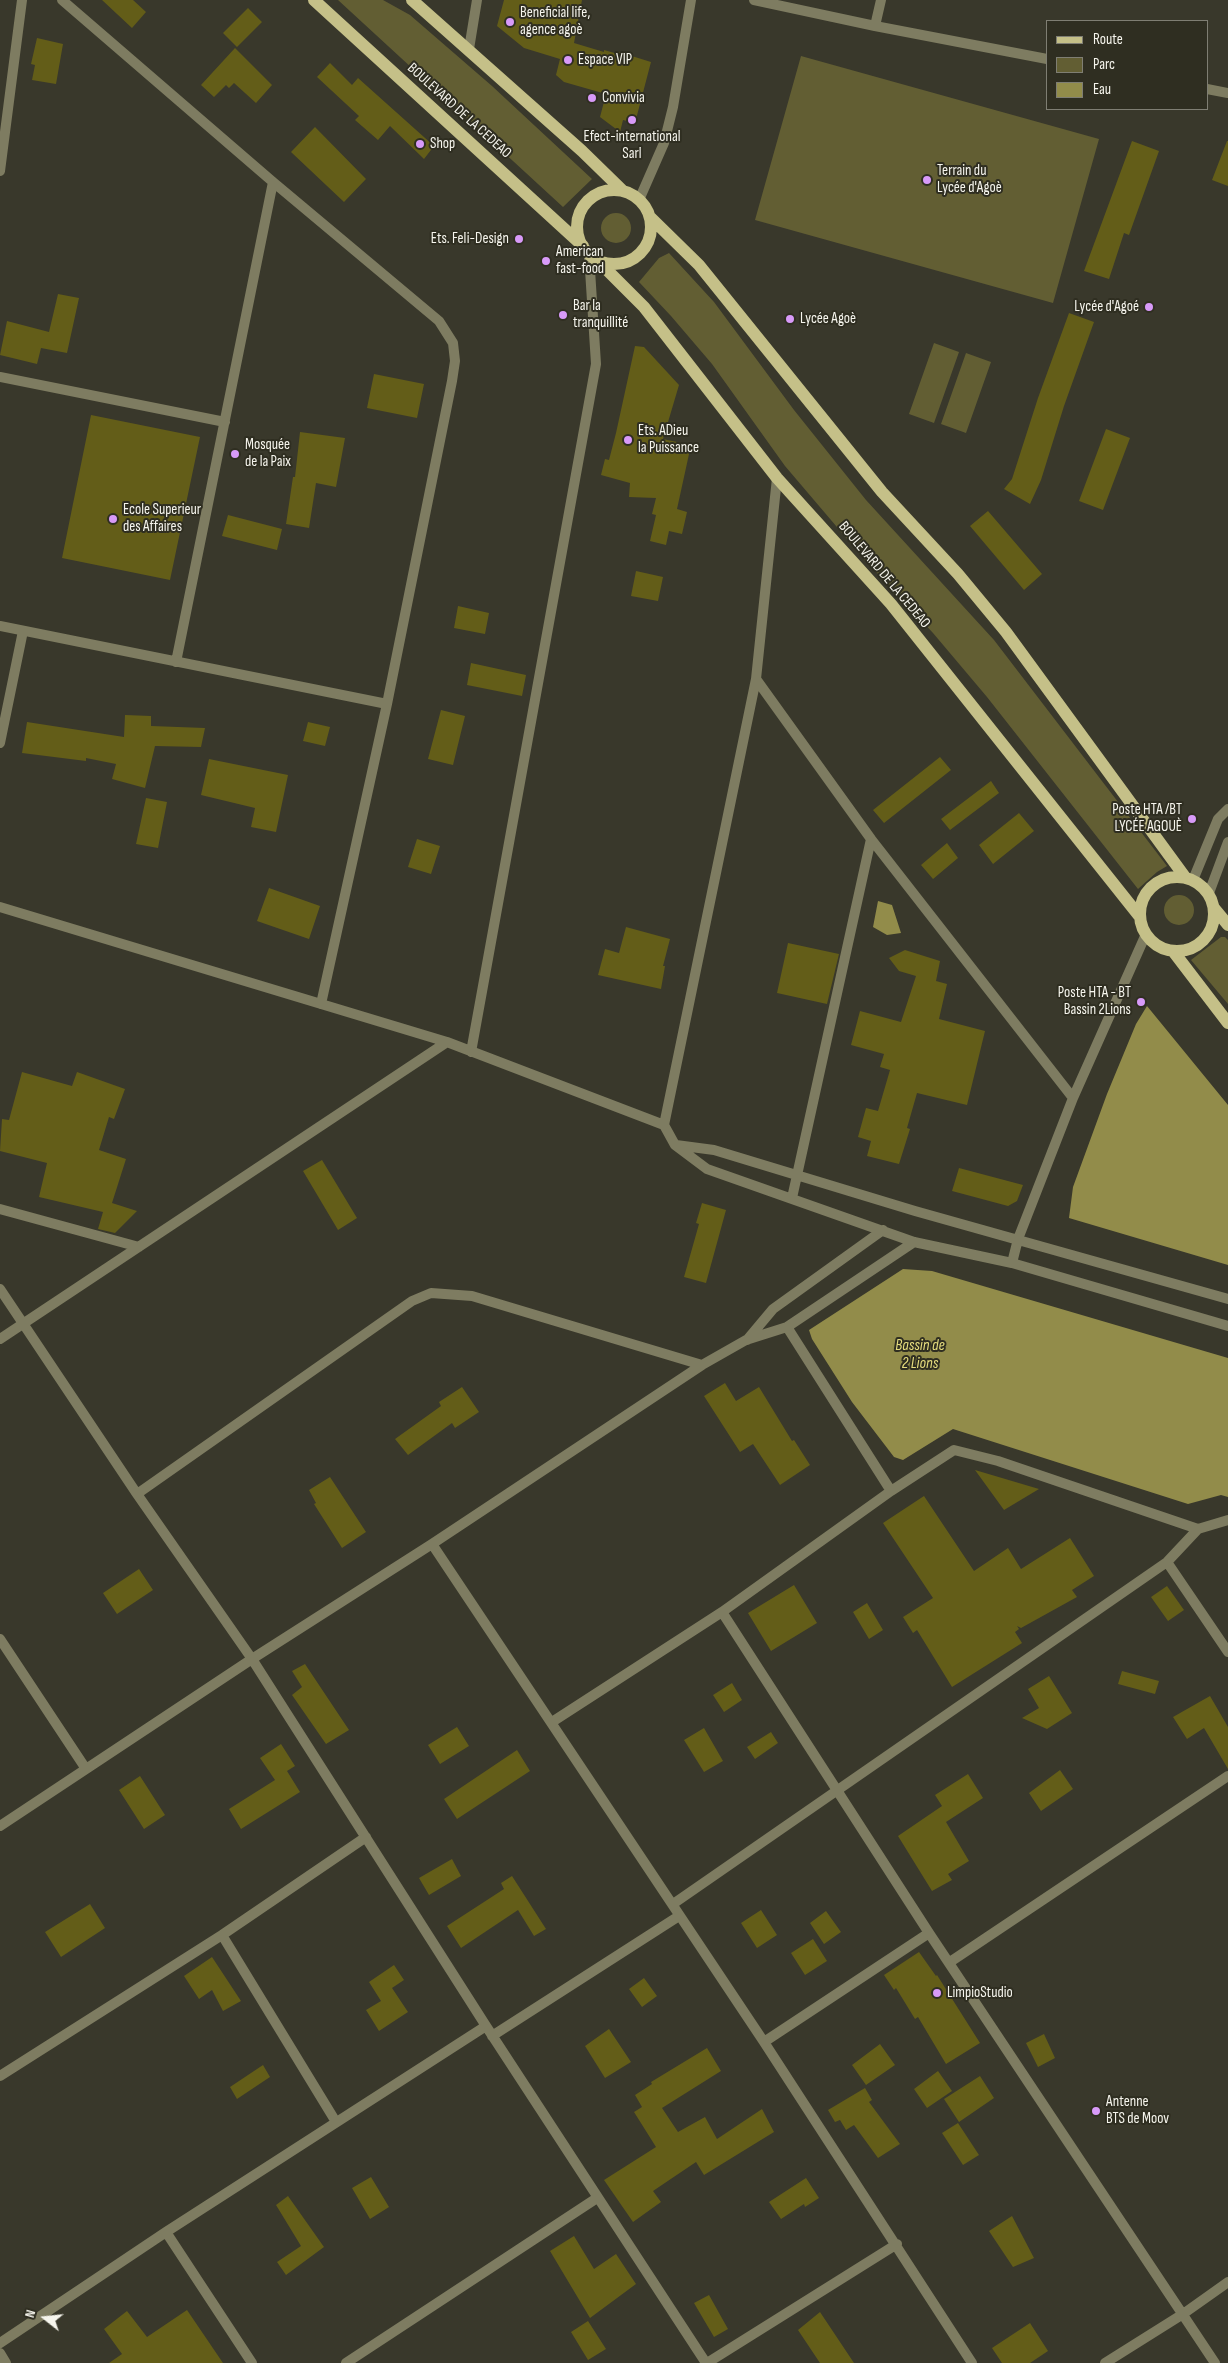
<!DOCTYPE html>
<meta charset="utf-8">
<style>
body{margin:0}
#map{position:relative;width:1228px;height:2363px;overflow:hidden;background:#39382b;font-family:"Sofia Sans Condensed",sans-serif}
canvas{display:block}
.legend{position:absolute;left:1046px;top:20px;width:162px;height:90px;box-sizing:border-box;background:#2f2e21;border:1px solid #7f7e73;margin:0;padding:6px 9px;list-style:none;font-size:15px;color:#f6f5ed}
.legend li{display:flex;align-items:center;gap:10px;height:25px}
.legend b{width:25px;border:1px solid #7f7e73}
.north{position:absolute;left:20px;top:2293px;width:50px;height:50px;-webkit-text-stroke:4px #2f2e21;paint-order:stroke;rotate:286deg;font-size:14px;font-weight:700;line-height:20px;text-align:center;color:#f6f5ed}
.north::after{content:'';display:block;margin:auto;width:18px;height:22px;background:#f6f5ed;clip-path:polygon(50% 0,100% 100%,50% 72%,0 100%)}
</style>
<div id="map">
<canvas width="1228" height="2363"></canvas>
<ul class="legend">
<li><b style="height:6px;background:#c5c088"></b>Route</li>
<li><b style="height:14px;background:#625e33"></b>Parc</li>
<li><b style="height:14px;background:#928c4a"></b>Eau</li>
</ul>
<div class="north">N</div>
</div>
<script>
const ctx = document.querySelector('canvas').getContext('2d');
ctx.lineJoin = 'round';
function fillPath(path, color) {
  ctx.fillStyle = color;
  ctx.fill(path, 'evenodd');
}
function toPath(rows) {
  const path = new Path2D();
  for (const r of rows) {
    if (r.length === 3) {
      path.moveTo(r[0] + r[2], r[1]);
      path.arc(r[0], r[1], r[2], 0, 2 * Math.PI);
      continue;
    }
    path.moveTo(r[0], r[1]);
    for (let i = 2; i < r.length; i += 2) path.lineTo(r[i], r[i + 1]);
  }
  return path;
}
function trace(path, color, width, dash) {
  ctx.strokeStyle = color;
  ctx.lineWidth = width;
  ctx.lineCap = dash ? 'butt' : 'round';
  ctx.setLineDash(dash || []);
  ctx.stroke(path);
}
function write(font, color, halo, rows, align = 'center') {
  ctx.font = font + ' "Sofia Sans Condensed",sans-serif';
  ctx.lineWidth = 4;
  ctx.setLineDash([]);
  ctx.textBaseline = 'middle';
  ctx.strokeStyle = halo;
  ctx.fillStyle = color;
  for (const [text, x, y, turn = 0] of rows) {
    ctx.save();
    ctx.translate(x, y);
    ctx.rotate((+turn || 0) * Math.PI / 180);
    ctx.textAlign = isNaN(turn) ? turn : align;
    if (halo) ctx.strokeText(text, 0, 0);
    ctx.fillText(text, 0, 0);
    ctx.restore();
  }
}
fillPath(toPath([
 [338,0,383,0,410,15,492,86,592,179,563,207],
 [801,56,1099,139,1053,303,755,220],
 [616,228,15],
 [669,253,714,302,794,410,866,500,994,640,1167,866,1157,872,1138,889,987,697,933,633,865,560,785,466,712,364,671,316,639,282,659,258],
 [934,343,959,352,934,423,909,414],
 [966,353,991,362,966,433,941,424],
 [1179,910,15],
 [1221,937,1225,937,1228,940,1228,1004,1191,960]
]), '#625e33');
fillPath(toPath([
 [878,901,892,905,901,933,887,935,873,927],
 [1147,1006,1228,1105,1228,1265,1069,1218,1073,1187,1107,1094,1136,1024],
 [903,1269,932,1271,1228,1358,1228,1497,1221,1495,1188,1504,953,1429,903,1460,894,1457,852,1402,812,1339,809,1330]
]), '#928c4a');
fillPath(toPath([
 [102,0,133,0,146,12,132,28],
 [504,0,582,0,574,43,604,52,604,50,618,54,619,52,651,62,635,123,623,120,620,132,600,117,606,94,564,82,556,75,560,59,524,48,497,26],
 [248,8,262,22,237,47,223,33],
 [37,38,63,44,56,84,32,80,35,65,31,64],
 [235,48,272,85,256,103,234,83,229,88,226,85,214,97,201,85],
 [330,63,352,85,358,78,434,146,424,159,390,126,378,140,355,120,359,116,317,77],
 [315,127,366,179,344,202,291,152],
 [1132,141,1159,151,1129,235,1124,233,1109,279,1084,271],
 [1227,141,1228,141,1228,186,1212,180],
 [58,294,79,298,67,353,41,348,37,364,0,355,7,321,49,332],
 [1069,313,1094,322,1064,406,1041,480,1030,504,1004,489,1012,479,1038,398],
 [635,346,644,347,679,385,663,439,691,445,677,509,687,512,682,534,669,531,666,545,650,541,656,515,652,514,656,498,629,497,630,483,601,475,605,459,609,460,616,433],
 [374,374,424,384,417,418,367,408],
 [91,415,200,437,170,580,62,558],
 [1106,429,1130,438,1103,510,1079,501],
 [300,432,345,438,336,487,316,483,309,528,286,524,293,477,295,477],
 [988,511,1042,574,1024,590,970,526],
 [228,515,282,529,277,550,222,536],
 [636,571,663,577,658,601,631,596],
 [458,606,489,613,485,634,454,628],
 [471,663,526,675,522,696,467,685],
 [441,710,465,716,453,765,428,759],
 [125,715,151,716,151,726,205,728,201,747,155,746,145,788,112,779,116,764,86,758,86,761,22,753,27,722,124,737],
 [308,722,330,727,325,746,303,741],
 [940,757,951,770,884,823,873,810],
 [209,759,288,775,276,832,251,827,255,808,201,795],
 [991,781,999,793,950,830,941,819],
 [146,798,167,802,158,848,136,844],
 [1019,813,1034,831,993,864,979,845],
 [417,839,440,846,431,874,408,867],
 [947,843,958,858,933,879,921,865],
 [269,888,320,906,309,939,257,921],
 [626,927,670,939,663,966,665,966,661,989,598,975,605,949,619,953],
 [788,943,839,954,827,1004,777,993],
 [905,950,940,961,936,981,947,984,939,1019,985,1031,967,1105,917,1093,907,1128,910,1129,899,1164,867,1156,871,1141,858,1137,866,1108,878,1111,890,1070,880,1067,884,1054,851,1045,860,1011,901,1022,916,976,899,971,889,958],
 [22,1072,72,1086,77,1072,125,1089,114,1119,109,1117,99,1150,126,1159,112,1203,137,1211,115,1233,98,1229,103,1212,39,1197,47,1163,0,1151,2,1119,9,1120],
 [322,1160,357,1218,338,1230,303,1171],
 [959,1168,1023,1185,1017,1201,1008,1206,952,1191],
 [702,1203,726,1210,706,1283,684,1277,699,1224,696,1223],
 [725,1383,736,1401,759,1387,792,1441,794,1440,810,1465,780,1485,753,1444,740,1452,704,1396],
 [462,1387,479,1412,455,1428,452,1423,408,1455,395,1439,441,1406,439,1402],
 [975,1470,1039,1489,1004,1510],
 [330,1477,366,1532,342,1548,314,1504,316,1503,309,1490],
 [924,1496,974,1571,1008,1548,1021,1569,1070,1538,1094,1576,1072,1590,1077,1597,1021,1628,1017,1626,1019,1629,1015,1632,1022,1643,952,1687,917,1630,913,1633,903,1617,933,1598,883,1523],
 [139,1569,153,1590,117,1614,103,1593],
 [794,1585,817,1623,771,1651,748,1613],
 [1167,1586,1184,1610,1168,1621,1151,1597],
 [867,1603,883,1630,869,1639,853,1612],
 [305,1664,349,1730,326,1744,292,1695,302,1687,292,1671],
 [1122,1671,1159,1681,1155,1694,1118,1684],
 [1049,1676,1072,1713,1047,1729,1022,1718,1039,1708,1028,1689],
 [732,1683,742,1700,724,1712,713,1695],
 [1210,1696,1228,1727,1228,1769,1204,1728,1187,1739,1173,1717],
 [457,1727,469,1746,440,1764,428,1745],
 [704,1728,723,1761,704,1772,684,1740],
 [771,1732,778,1743,755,1759,747,1747],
 [281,1744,295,1766,287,1771,300,1792,241,1829,229,1809,275,1780,260,1758],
 [517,1750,530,1771,457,1819,444,1799],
 [1060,1770,1073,1789,1041,1811,1029,1793],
 [968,1774,983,1798,946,1822,969,1861,948,1874,952,1880,932,1891,898,1836,942,1806,935,1795],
 [140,1776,165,1815,144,1829,119,1790],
 [452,1859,461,1876,429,1895,419,1878],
 [512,1876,546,1929,534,1936,518,1910,461,1948,447,1926,504,1889,501,1883],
 [90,1904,105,1928,61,1957,45,1932],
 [761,1910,777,1935,757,1948,741,1923],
 [826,1911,841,1932,824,1944,810,1923],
 [813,1939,827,1961,805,1975,791,1953],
 [919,1952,936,1976,937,1975,980,2043,946,2064,918,2017,915,2019,896,1988,894,1990,884,1975],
 [212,1957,241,2001,223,2011,212,1990,199,1999,184,1976],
 [394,1965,404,1980,392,1988,408,2012,379,2031,366,2010,381,2001,369,1982],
 [644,1978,657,1996,642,2007,629,1989],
 [609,2029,631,2062,605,2078,585,2046],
 [1044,2034,1055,2058,1038,2067,1026,2043],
 [880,2044,895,2065,866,2085,852,2065],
 [707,2048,721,2071,662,2108,678,2132,705,2117,717,2139,762,2109,774,2132,704,2175,696,2162,653,2191,661,2202,633,2222,604,2180,656,2147,634,2112,642,2107,635,2095,652,2084,651,2082],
 [263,2065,270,2077,237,2099,230,2087],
 [938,2071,952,2091,927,2108,914,2089],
 [980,2076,994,2098,959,2122,944,2099],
 [865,2088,872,2100,869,2102,900,2144,878,2158,854,2125,846,2130,840,2120,835,2122,828,2110],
 [958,2123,979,2155,963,2165,942,2133],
 [371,2177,389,2207,370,2219,352,2188],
 [806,2178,819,2198,805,2207,804,2204,781,2219,769,2202],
 [288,2196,324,2247,286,2275,277,2262,301,2246,276,2205],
 [1012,2216,1034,2258,1013,2267,989,2231],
 [574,2236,594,2269,616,2254,636,2284,590,2318,550,2251],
 [709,2295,728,2329,714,2337,694,2303],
 [187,2310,223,2363,109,2363,122,2354,104,2329,127,2311,147,2337],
 [820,2312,854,2363,820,2363,798,2330],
 [588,2321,606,2349,588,2360,571,2332],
 [1030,2323,1048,2351,1030,2363,1002,2363,992,2348]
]), '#635d18');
trace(toPath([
 [62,0,273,182,439,321,453,343,455,361,452,381,387,704,321,1004],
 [754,0,875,26,1047,59],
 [875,26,881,0],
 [469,49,477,0],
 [1207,89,1228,93],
 [0,171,22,0],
 [639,200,664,143,673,107,691,0],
 [0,377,225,422],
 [0,626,387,704],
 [176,662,273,182],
 [756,679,871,839,1073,1098],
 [0,743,23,631],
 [1193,880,1218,819,1228,809],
 [1209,893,1228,842],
 [0,907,447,1042,664,1125,675,1145,707,1169,914,1242,1012,1263,1228,1326],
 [471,1052,596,364,589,254],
 [664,1125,756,679,777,478],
 [676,1145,714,1150,915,1211,1228,1299],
 [792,1198,871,839],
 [0,1209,139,1247],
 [1012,1263,1018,1239,1073,1098,1146,934],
 [0,1289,137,1494,252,1659,486,2026,706,2363],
 [787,1327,891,1491],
 [0,1339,447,1042],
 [747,1340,773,1309,883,1230],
 [137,1494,412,1301,431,1293,472,1296,702,1365],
 [432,1544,764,2042,972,2363],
 [1167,1562,1228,1652],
 [722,1612,929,1933,1215,2363],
 [0,1639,86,1769],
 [552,1722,722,1612,891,1491,954,1450,998,1461,1198,1529,1228,1520],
 [0,1826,252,1659,432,1544,702,1365,746,1340,787,1327,914,1242],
 [673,1904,1167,1562,1198,1529],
 [222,1935,336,2122],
 [950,1962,1228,1776],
 [492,2036,679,1916],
 [764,2042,929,1933],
 [0,2076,222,1935,366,1837],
 [166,2232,252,2363],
 [0,2343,166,2232,486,2026],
 [0,2353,6,2363],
 [346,2363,597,2198],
 [707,2363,897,2244],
 [1105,2363,1183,2314,1228,2282]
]), '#7e7c61', 10);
trace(toPath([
 [314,0,583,246],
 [412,0,582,151,623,191],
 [614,227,37],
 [650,217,699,265,882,492,958,574,1006,632,1185,877],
 [597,260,644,307,777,478,891,604,1140,917],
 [1177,914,37],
 [1214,908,1228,925],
 [1173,951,1228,1023]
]), '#c5c088', 12);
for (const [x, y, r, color] of [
 [510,22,5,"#d89af8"],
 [568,60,5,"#d89af8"],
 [592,98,5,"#d89af8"],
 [632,120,5,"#d89af8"],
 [420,144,5,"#d89af8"],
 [927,180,5,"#d89af8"],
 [519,239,5,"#d89af8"],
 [546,261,5,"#d89af8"],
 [1149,307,5,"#d89af8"],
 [563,315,5,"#d89af8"],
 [790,319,5,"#d89af8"],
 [628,440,5,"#d89af8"],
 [235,454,5,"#d89af8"],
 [113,519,5,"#d89af8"],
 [1192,819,5,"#d89af8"],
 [1141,1002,5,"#d89af8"],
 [937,1993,5,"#d89af8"],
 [1096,2111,5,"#d89af8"]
]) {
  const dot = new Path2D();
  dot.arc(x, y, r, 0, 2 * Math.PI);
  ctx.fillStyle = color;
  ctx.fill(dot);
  trace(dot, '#2f2e21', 2);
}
write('15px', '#f6f5ed', '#2f2e21', [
 ["Beneficial life,",520,13],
 ["agence agoè",520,30],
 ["Espace VIP",578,60],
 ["Convivia",602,98],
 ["Efect-international",632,137,"center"],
 ["Sarl",632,154,"center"],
 ["Shop",430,144],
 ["Terrain du",937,171],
 ["Lycée d'Agoè",937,188],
 ["Ets. Feli-Design",509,239,"right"],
 ["American",556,252],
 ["fast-food",556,269],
 ["Bar la",573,306],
 ["tranquillité",573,323],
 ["Lycée d'Agoé",1139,307,"right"],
 ["Lycée Agoè",800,319],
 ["Ets. ADieu",638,431],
 ["la Puissance",638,448],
 ["Mosquée",245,445],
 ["de la Paix",245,462],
 ["Ecole Superieur",123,510],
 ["des Affaires",123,527],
 ["Poste HTA /BT",1182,810,"right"],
 ["LYCÉE AGOUÈ",1182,827,"right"],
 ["Poste HTA - BT",1131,993,"right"],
 ["Bassin 2Lions",1131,1010,"right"],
 ["LimpioStudio",947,1993],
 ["Antenne",1106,2102],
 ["BTS de Moov",1106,2119]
], 'left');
write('15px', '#f6f5ed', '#2f2e21', [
 ["BOULEVARD DE LA CEDEAO",459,111,42],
 ["BOULEVARD DE LA CEDEAO",884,575,50]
]);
write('italic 16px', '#e6dd7e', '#2f2e21', [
 ["Bassin de",920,1346],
 ["2 Lions",920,1364]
]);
</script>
